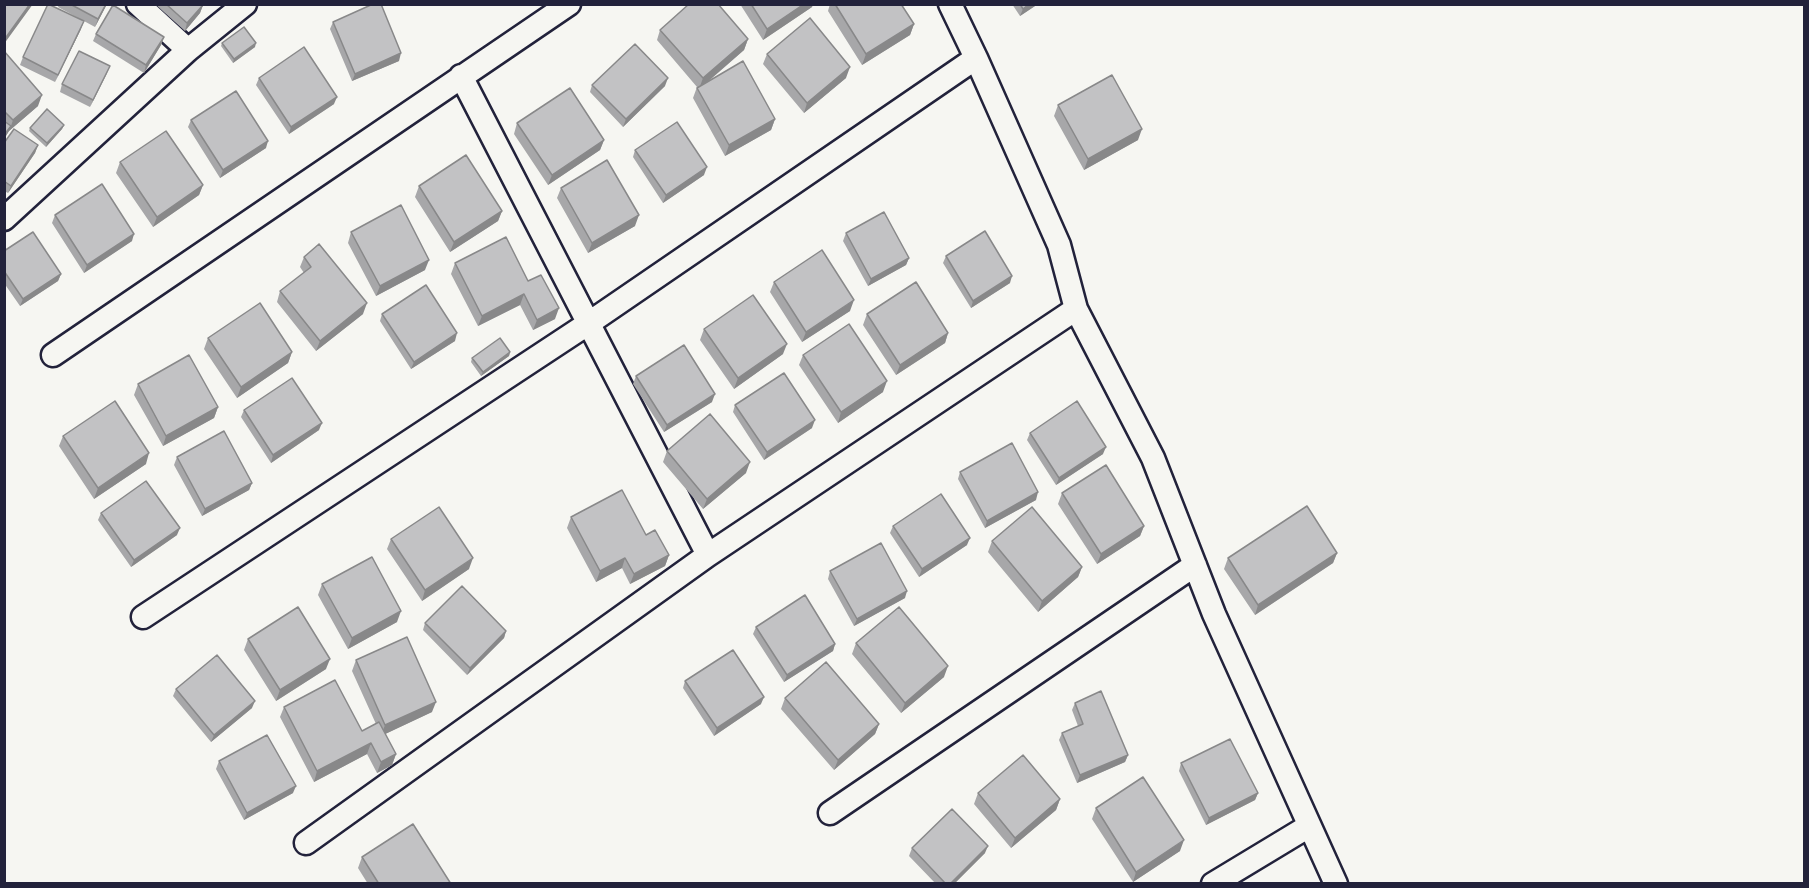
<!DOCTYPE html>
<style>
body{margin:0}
#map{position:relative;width:1809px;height:888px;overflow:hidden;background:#f6f6f2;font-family:Mali,sans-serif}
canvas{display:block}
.frame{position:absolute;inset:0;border:6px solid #22223b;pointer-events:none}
</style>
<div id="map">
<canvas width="1809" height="888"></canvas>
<div class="frame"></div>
</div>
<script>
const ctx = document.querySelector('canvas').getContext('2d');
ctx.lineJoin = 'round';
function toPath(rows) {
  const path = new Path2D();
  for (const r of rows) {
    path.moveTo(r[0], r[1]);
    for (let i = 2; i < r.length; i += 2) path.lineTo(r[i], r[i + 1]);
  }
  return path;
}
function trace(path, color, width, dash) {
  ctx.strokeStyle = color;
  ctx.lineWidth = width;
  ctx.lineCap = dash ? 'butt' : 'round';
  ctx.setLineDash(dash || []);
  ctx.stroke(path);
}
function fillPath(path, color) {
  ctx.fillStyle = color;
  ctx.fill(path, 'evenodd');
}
const minor = toPath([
 [138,4,188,50],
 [950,4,976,58,1059,245,1076,309,1153,458,1214,614,1336,884],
 [461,76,708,555],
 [4,219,188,50,245,4],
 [53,355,569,4],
 [143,617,589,323,976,58],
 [830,813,1195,565],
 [306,843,708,555,1076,309],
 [1213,884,1309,826]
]);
trace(minor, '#22223b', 27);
trace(minor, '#f6f6f2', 22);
fillPath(toPath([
 [59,4,107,4,95,27,58,7],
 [155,4,202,4,203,5,200,13,185,31],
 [740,4,813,4,812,7,763,40],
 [830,4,901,4,914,24,910,35,862,65,828,11],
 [1012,4,1038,4,1020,16],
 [333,22,399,61,352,81,330,29],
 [81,29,55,82,20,65,23,57],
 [660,30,748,39,744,50,710,80,775,119,771,130,725,156,693,98,697,87,657,40],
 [96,34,164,37,161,45,144,73,93,41],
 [222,43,255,47,233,63,221,46],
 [4,51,38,106,9,131,4,139],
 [767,54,846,78,804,113,763,64],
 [107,73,90,107,60,92,62,84],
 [259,78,334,104,289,134,256,85],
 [592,85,665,86,623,127,590,92],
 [1058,105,1138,140,1084,170,1054,116],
 [191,120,266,148,220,178,188,127],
 [517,123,604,140,600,150,548,185,514,134],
 [64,125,62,129,46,147,29,131,30,128],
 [4,143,38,145,35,153,8,193,4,191],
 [635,150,704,175,663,203,633,157],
 [120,162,203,185,199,195,153,227,116,173],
 [419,186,502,211,498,221,450,252,415,197],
 [561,188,635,226,588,253,557,198],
 [55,215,132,241,84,273,52,223],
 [351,232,425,270,376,296,348,243],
 [846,233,909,258,906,265,868,286,843,241],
 [4,251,61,274,58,281,20,306,4,283],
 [946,256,1010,283,971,308,943,263],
 [304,257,363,314,316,351,277,302,280,291,304,273,300,267],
 [455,263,528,281,555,319,533,330,520,305,478,326,451,274],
 [774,282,850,311,802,342,770,292],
 [382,314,455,341,411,369,380,321],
 [867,314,948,333,945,343,896,375,863,325],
 [704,329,783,354,734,389,700,340],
 [208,338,292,352,288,363,237,398,204,349],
 [510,352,509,356,481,376,471,362,472,358],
 [803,355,883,392,838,423,799,365],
 [636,376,712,402,664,432,633,384],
 [138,384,218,407,214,418,163,446,134,395],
 [735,405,812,428,764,460,733,412],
 [244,410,319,430,271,463,241,417],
 [1030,433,1103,454,1056,485,1027,440],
 [63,436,146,464,94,499,59,446],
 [667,451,746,473,703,509,663,462],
 [177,457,252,483,249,490,202,516,174,465],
 [960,472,1036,500,985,528,958,479],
 [1062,493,1144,526,1140,536,1097,564,1058,504],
 [101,513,177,535,131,567,98,520],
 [571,517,646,535,669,555,665,566,630,584,622,568,596,582,567,528],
 [893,526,967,545,919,577,890,533],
 [391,539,469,569,422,601,387,549],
 [992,541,1082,567,1078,577,1038,612,988,552],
 [1337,553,1333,563,1255,615,1224,569,1228,558],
 [830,571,905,598,854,626,828,579],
 [322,584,397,622,348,649,318,595],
 [425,623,506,631,504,638,467,675,423,630],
 [756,627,835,644,833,651,784,682,753,634],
 [248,639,326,669,276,701,244,650],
 [856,643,944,677,901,713,852,654],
 [356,660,432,712,385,734,396,754,392,765,377,773,367,754,314,782,280,717,284,707,362,731,376,724,352,671],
 [685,681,761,704,714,736,683,688],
 [176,689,252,708,211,742,173,696],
 [785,698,879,724,875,734,834,770,781,709],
 [1075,703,1128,755,1125,762,1077,783,1059,740,1062,733,1078,726,1072,710],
 [219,761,293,793,244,820,216,769],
 [1181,763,1258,793,1255,800,1206,825,1179,771],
 [978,793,1060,799,1056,810,1011,848,974,804],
 [1096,808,1180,851,1133,882,1092,819],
 [912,848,985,853,954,884,936,884,909,856],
 [362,857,451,884,368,884,358,868]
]), '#a7a7a9');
fillPath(toPath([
 [30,4,33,4,4,44,4,40],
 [106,4,107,4,95,27,98,19],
 [804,4,813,4,812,7,763,40,767,29],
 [1029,4,1038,4,1020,16,1023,9],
 [203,5,200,13,185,31,187,23],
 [84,21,81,29,55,82,58,75],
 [914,24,910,35,862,65,866,54],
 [164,37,161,45,144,73,146,65],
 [748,39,744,50,699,89,703,78],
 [256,43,255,47,233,63,234,59],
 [401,53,399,61,352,81,355,74],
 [110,66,107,73,90,107,93,100],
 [850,67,846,78,804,113,807,103],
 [668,78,665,86,623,127,626,119],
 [42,95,38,106,9,131,4,139,4,135,11,126,13,120],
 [337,97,334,104,289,134,291,127],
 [775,119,771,130,725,156,729,145],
 [64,125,62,129,46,147,47,143],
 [1142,129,1138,140,1084,170,1088,159],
 [604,140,600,150,548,185,552,175],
 [268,141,266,148,220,178,223,170],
 [38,145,35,153,8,193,11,186],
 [707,167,704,175,663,203,666,195],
 [203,185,199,195,153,227,157,217],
 [502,211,498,221,450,252,454,242],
 [639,215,635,226,588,253,592,243],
 [134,234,132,241,84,273,87,265],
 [909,258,906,265,868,286,871,279],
 [429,260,425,270,376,296,380,286],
 [61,274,58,281,20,306,23,299],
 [1012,276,1010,283,971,308,973,301],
 [524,294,520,305,478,326,482,316],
 [854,300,850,311,802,342,806,332],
 [367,303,363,314,316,351,320,341],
 [559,308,555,319,533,330,537,320],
 [457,333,455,341,411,369,414,362],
 [948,333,945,343,896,375,900,365],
 [787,344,783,354,734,389,738,378],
 [292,352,288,363,237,398,241,387],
 [510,352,509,356,481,376,483,372],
 [887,381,883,392,838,423,841,412],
 [715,394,712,402,664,432,667,425],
 [218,407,214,418,163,446,166,436],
 [815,420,812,428,764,460,767,452],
 [322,423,319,430,271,463,273,455],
 [1106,447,1103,454,1056,485,1059,478],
 [149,453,146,464,94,499,98,488],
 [750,462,746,473,703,509,707,499],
 [252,483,249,490,202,516,205,509],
 [1038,492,1036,500,985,528,987,521],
 [1144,526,1140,536,1097,564,1101,554],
 [180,528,177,535,131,567,134,560],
 [970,538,967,545,919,577,922,569],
 [1337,553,1333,563,1255,615,1258,605],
 [669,555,665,566,630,584,634,574],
 [473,558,469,569,422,601,425,590],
 [625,558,622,568,596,582,600,571],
 [1082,567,1078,577,1038,612,1042,601],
 [907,591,905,598,854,626,857,619],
 [401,611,397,622,348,649,352,638],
 [506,631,504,638,467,675,470,668],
 [835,644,833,651,784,682,787,675],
 [330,659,326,669,276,701,280,690],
 [948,666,944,677,901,713,905,703],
 [764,697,761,704,714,736,717,728],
 [255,701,252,708,211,742,214,735],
 [436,702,432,712,381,736,385,725],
 [879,724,875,734,834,770,838,760],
 [371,743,367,754,314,782,317,771],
 [396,754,392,765,377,773,381,762],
 [1128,755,1125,762,1077,783,1080,775],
 [296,786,293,793,244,820,247,813],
 [1258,793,1255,800,1206,825,1209,818],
 [1060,799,1056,810,1011,848,1015,838],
 [1184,840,1180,851,1133,882,1136,872],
 [988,846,985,853,954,884,950,884]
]), '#888889');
const building = toPath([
 [4,4,30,4,4,40,4,4],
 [48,4,84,21,58,75,23,57,48,4],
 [70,4,106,4,98,19,70,4],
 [166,4,202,4,203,5,187,23,166,4],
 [373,4,381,4,401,53,355,74,333,22,373,4],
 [689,4,718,4,748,39,703,78,660,30,689,4],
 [751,4,804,4,767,29,751,4],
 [835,4,901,4,914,24,866,54,835,4],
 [1020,4,1029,4,1023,9,1020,4],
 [113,5,164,37,146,65,96,34,113,5],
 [810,18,850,67,807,103,767,54,810,18],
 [244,27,256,43,234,59,222,43,244,27],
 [635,44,668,78,626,119,592,85,635,44],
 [304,47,337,97,291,127,259,78,304,47],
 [4,51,42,95,13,120,4,111,4,51],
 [79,51,110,66,93,100,62,84,79,51],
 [743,61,775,119,729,145,697,88,743,61],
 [1112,75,1142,129,1088,159,1058,105,1112,75],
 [570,88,604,140,552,175,517,123,570,88],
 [236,91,268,141,223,170,191,120,236,91],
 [47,109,64,125,47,143,30,128,47,109],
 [4,121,11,126,4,135,4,121],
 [677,122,707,167,666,195,635,150,677,122],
 [14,129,38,145,11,186,4,181,4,143,14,129],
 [166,131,203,185,157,217,120,162,166,131],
 [466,155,502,211,454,242,419,186,466,155],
 [607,160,639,215,592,243,561,188,607,160],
 [102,184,134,234,87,265,55,215,102,184],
 [401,205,429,260,380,286,351,232,401,205],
 [884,212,909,258,871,279,846,233,884,212],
 [985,231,1012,276,973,301,946,256,985,231],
 [33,232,61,274,23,299,4,271,4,251,33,232],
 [506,237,528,281,541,275,559,308,537,320,524,294,482,316,455,263,506,237],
 [319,244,367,303,320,341,280,291,311,267,304,257,319,244],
 [822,250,854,300,806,332,774,282,822,250],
 [916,282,948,333,900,365,867,314,916,282],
 [426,285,457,333,414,362,382,314,426,285],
 [753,295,787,344,738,378,704,329,753,295],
 [260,303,292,352,241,387,208,338,260,303],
 [849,324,887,381,841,412,803,355,849,324],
 [500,338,510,352,483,372,472,358,500,338],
 [684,345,715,394,667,425,636,376,684,345],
 [189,355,218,407,166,436,138,384,189,355],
 [784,373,815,420,767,452,735,405,784,373],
 [292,378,322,423,273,455,244,410,292,378],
 [115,401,149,453,98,488,63,436,115,401],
 [1077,401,1106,447,1059,478,1030,433,1077,401],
 [710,414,750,462,707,499,667,451,710,414],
 [224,431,252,483,205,509,177,457,224,431],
 [1012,443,1038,492,987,521,960,472,1012,443],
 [1106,465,1144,526,1101,554,1062,493,1106,465],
 [146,481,180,528,134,560,101,513,146,481],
 [622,490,646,535,655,530,669,555,634,574,625,558,600,571,571,517,622,490],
 [941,494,970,538,922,569,893,526,941,494],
 [1307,506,1337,553,1258,605,1228,558,1307,506],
 [439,507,473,558,425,590,391,539,439,507],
 [1032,507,1082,567,1042,601,992,541,1032,507],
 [881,543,907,591,857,619,830,571,881,543],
 [372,557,401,611,352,638,322,584,372,557],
 [462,586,506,631,470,668,425,623,462,586],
 [805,595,835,644,787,675,756,627,805,595],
 [298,607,330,659,280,690,248,639,298,607],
 [899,607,948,666,905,703,856,643,899,607],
 [407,637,436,702,385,725,356,660,407,637],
 [733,650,764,697,717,728,685,681,733,650],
 [217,655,255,701,214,735,176,689,217,655],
 [826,662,879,724,838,760,785,698,826,662],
 [335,680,362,731,379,722,396,754,381,762,371,743,317,771,284,707,335,680],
 [1101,691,1128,755,1080,775,1062,733,1083,724,1075,703,1101,691],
 [267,735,296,786,247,813,219,761,267,735],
 [1230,739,1258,793,1209,818,1181,763,1230,739],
 [1023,755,1060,799,1015,838,978,793,1023,755],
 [1143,777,1184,840,1136,872,1096,808,1143,777],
 [952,809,988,846,950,884,946,884,912,848,952,809],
 [413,824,451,884,379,884,362,857,413,824]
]);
fillPath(building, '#c2c2c4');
trace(building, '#888889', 1.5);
</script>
